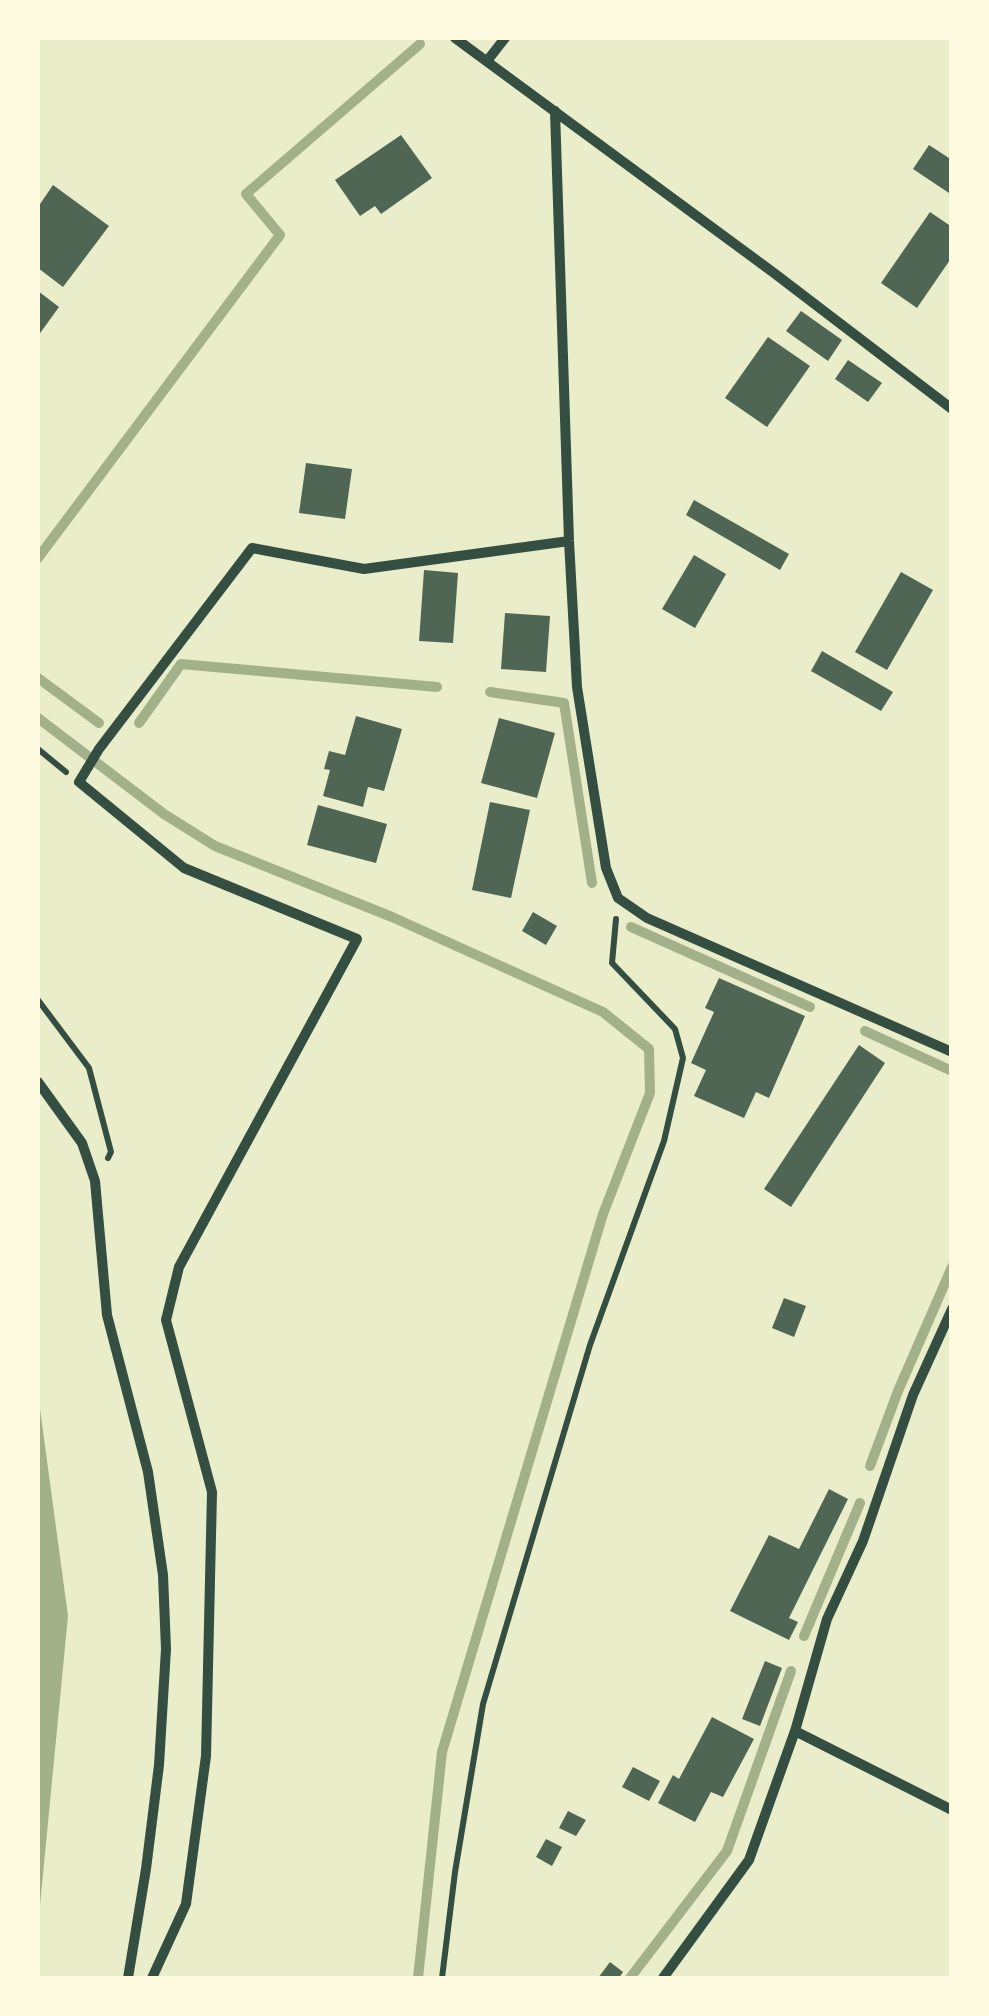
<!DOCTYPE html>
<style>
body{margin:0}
#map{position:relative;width:989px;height:2016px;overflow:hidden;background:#e9edc9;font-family:"Zilla Slab",serif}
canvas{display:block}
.frame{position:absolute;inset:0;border:40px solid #fefae0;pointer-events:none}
</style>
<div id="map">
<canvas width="989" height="2016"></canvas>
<div class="frame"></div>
</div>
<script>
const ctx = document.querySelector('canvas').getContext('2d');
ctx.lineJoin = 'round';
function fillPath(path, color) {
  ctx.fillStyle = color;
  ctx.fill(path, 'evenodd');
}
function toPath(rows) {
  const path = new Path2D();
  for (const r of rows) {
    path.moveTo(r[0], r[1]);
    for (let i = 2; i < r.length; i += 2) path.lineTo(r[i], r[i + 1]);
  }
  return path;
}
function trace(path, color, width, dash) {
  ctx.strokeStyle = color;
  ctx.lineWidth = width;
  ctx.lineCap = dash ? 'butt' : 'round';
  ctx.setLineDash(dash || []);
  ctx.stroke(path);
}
fillPath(toPath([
 [38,1394,68,1616,38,1926]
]), '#a3b18a');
trace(toPath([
 [38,558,280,235,246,194,420,44],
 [38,678,99,723],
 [490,692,564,703,592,883],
 [38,718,164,814,215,846,392,917,603,1012,649,1049,650,1093,603,1214,442,1752,418,1978],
 [139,723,181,664,437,687],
 [631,927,810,1007],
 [865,1031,952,1071],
 [870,1466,898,1391,952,1267],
 [804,1636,860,1503],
 [630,1978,727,1851,791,1671]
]), '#a3b18a', 10);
fillPath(toPath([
 [401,135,432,178,381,214,375,206,360,216,335,180],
 [929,145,952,160,952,195,913,169],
 [53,185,109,226,63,287,38,268,38,207],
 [930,212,952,227,952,257,917,308,881,283],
 [38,291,59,307,38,336],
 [801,311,842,340,828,361,786,331],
 [768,337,810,366,767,427,725,398],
 [848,360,882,383,868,402,835,379],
 [306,463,352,469,345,519,299,513],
 [694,500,789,554,780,570,686,515],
 [694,555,726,574,695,628,662,609],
 [424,570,458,573,453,643,419,641],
 [901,572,933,590,887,670,855,652],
 [505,613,550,616,546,672,501,669],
 [822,651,893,692,881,711,811,671],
 [356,716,402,729,384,791,368,787,363,807,323,796,330,770,324,769,329,751,345,755],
 [499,718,555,733,537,798,481,783],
 [490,802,530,810,511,898,472,890],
 [318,805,387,824,376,863,307,845],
 [533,912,557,926,546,945,522,931],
 [719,978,805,1016,769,1098,756,1092,744,1118,694,1096,706,1070,691,1063,714,1012,705,1008],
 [859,1045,885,1063,791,1207,764,1189],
 [784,1298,806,1306,794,1337,772,1328],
 [829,1489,848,1499,789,1618,798,1622,789,1640,730,1611,769,1535,799,1549],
 [765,1661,782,1668,760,1726,742,1719],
 [712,1717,754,1739,723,1797,711,1792,695,1822,658,1803,673,1775,679,1779],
 [633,1767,660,1781,649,1801,622,1787],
 [568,1811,586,1820,576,1836,559,1828],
 [546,1839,562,1847,552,1866,536,1857],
 [610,1962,623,1972,619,1978,598,1978]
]), '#4f6655');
trace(toPath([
 [38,749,66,772],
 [38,1000,89,1068,111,1152,108,1158],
 [442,1978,455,1872,483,1704,590,1345,664,1141,683,1058,675,1029,612,963,616,919]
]), '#344e41', 6);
trace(toPath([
 [455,38,774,273,952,409],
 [487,61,505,38],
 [555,111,569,541,577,687,606,868,618,898,647,918,952,1052],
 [38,1082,82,1143,95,1181,107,1315,148,1472,163,1575,166,1649,159,1765,146,1869,128,1978],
 [795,1731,952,1810],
 [152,1978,186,1904,206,1756,212,1492,166,1320,179,1267,357,939,184,868,79,782,99,749,252,548,364,569,569,541],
 [663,1978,749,1860,795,1731,827,1619,863,1541,913,1395,952,1309]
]), '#344e41', 10);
</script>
